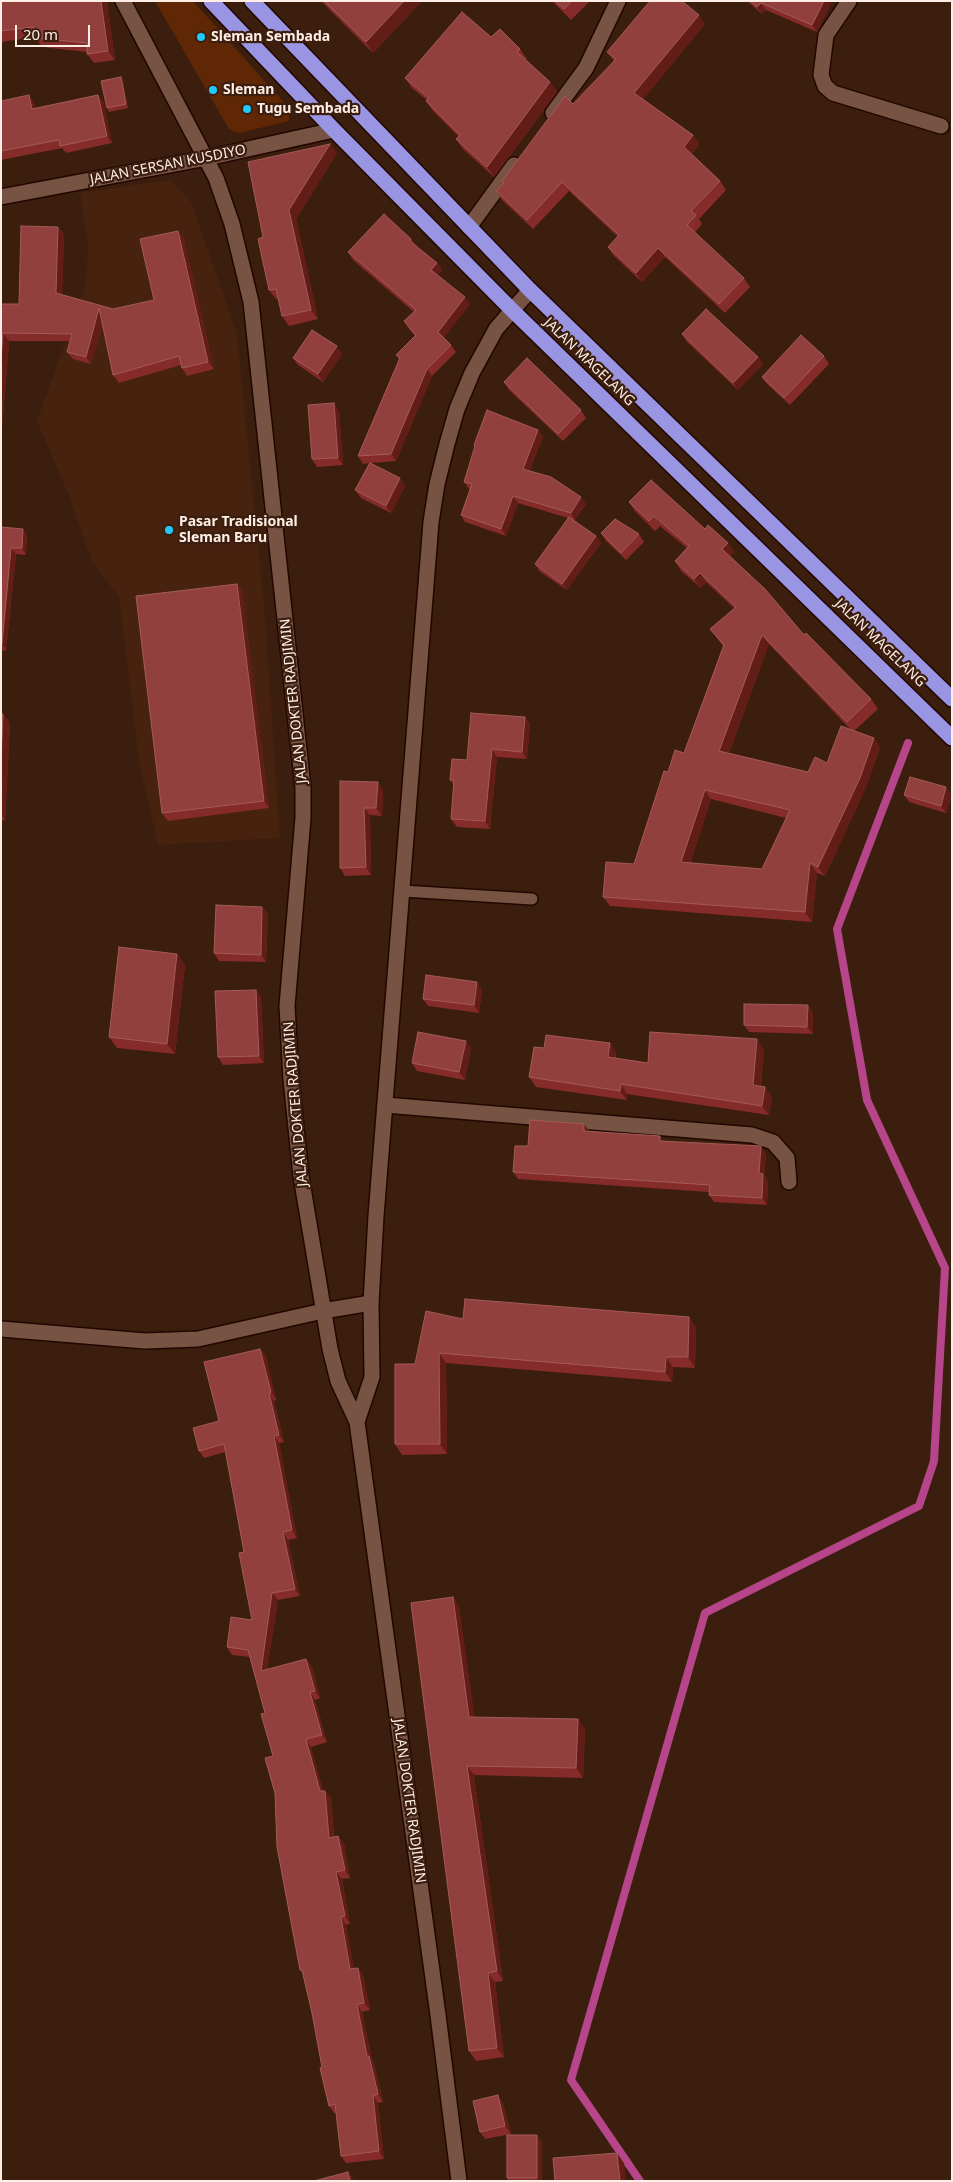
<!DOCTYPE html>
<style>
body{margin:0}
#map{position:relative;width:953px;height:2182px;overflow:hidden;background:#3c1e0f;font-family:"Noto Sans",sans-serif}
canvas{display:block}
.frame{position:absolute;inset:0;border:2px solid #ffeee6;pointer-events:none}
.scale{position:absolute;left:15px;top:25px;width:75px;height:22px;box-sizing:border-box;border:2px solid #ffeee6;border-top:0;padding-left:6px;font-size:15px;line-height:18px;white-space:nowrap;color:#ffeee6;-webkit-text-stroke:4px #3c1e0f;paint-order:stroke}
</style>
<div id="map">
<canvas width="953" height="2182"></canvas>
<div class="frame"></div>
<div class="scale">20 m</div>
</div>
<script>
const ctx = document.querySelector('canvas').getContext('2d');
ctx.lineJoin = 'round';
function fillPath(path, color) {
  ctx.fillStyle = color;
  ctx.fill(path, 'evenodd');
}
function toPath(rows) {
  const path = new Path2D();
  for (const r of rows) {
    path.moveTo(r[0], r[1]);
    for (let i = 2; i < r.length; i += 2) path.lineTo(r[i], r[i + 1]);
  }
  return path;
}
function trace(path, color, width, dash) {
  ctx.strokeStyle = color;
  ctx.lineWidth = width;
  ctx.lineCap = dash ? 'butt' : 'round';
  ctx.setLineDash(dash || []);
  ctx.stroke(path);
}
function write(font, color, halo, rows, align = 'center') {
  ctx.font = font + ' "Noto Sans",sans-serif';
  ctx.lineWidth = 4.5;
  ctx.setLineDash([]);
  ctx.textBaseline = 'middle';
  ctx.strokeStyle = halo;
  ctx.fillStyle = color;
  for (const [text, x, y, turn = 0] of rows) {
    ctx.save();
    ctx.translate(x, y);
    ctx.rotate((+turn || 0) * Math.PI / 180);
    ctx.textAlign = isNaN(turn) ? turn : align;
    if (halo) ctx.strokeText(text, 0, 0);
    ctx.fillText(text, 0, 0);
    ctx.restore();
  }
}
fillPath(toPath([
 [171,180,192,203,237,335,264,605,280,838,158,845,139,761,119,597,92,562,70,498,37,421,86,285,88,245,80,193]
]), '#46220f');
fillPath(toPath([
 [155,1,193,1,289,108,289,121,239,133,229,129]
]), '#602705');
trace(toPath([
 [640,2181,571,2080,705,1613,919,1506,934,1461,945,1268,867,1100,837,929,908,743]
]), '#b64589', 8);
const lane = toPath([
 [403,891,532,899]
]);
const street = toPath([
 [849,1,826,35,821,75,825,86,833,93,941,126],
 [553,113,586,68,618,1],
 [469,227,514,165],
 [385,1105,752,1135,773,1142,787,1158,789,1182],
 [1,1329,145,1341,198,1339,323,1311,371,1303]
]);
const secondary = toPath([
 [123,1,216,178,232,224,251,302,303,788,303,818,287,1006,291,1079,301,1176,330,1349,338,1381,357,1422],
 [1,197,207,158,334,130],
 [459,2181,438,2015,357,1422,372,1377,371,1303,376,1216,431,522,437,484,447,444,457,409,472,373,496,329,530,290]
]);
const highway = toPath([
 [211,1,334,130,512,310,952,738],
 [252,1,530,290,952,699]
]);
trace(lane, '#220600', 14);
trace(street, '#220600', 18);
trace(secondary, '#220600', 18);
trace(highway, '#220600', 18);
trace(lane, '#765343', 11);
trace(street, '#765343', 15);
trace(secondary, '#765343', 15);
trace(highway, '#9a95e3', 15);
fillPath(toPath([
 [1,1,107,1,115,60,94,63,87,54,87,52,42,47,35,37,1,42],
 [321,1,422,1,373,53],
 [552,1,590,1,571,20],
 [747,1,832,1,817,32,766,10,762,14],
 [705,24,643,99,693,135,699,144,692,154,720,181,726,190,699,219,702,224,695,232,744,278,750,287,725,313,665,257,642,282,614,256,608,247,618,237,569,191,533,229,502,200,496,191,503,183,502,181,614,61,607,52],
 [491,37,520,49,527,59,526,60,550,82,557,92,494,177,463,149,456,139,458,136,433,111,426,101,427,100,412,88,405,78],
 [123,81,128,108,109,112,107,108],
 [98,95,104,103,112,143,66,153,62,148,1,160,1,101,34,103,35,108],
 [337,153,296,219,318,319,289,326,282,316,278,299,276,299,269,290,263,237],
 [58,227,64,234,62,295,113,309,154,300,178,231,184,239,214,369,187,376,182,368,181,365,119,383,113,375,103,324,91,364,73,359,67,352,70,341,9,341,2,427,1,427,1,304,19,304],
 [411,239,416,246,437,263,442,270,437,276,470,304,443,338,451,345,456,352,432,376,396,461,371,463,405,486,391,513,361,498,355,490,369,463,363,464,358,456,399,359,396,355,415,336,409,329,404,321,414,312,353,260,348,252],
 [682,334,758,357,763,364,738,390,687,342],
 [342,354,323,382,298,365,293,358],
 [824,356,829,364,790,405,767,384,762,377],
 [504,382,581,410,586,418,563,441,509,390],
 [339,411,343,465,317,467,312,459],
 [538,430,543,437,529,471,586,504,575,520,572,519,596,536,601,543,567,590,539,571,535,564,568,518,518,503,506,536,465,522,461,515,470,489,469,489,464,482,475,447,474,445],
 [629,502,705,529,728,543,734,552,730,556,804,635,871,699,878,709,854,731,874,738,880,748,866,787,825,876,817,873,812,922,610,906,603,897,634,864,668,772,684,753,723,646,710,629,735,609,706,582,701,588,681,571,675,561,687,548,660,526,655,531,635,511],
 [769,644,851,730,827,763,808,772,729,753],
 [711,799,786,818,762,869,690,863],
 [1,527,27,535,26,555,16,554,6,651,1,650],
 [601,533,639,534,644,542,626,560,606,541],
 [237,584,242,591,269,808,168,821,162,813],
 [1,714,3,714,10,723,5,820,1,820],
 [525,717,530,724,527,759,497,757,490,829,457,827,451,819,454,785,450,780,467,760],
 [340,781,383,790,382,816,370,815,371,875,345,876,340,868],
 [904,795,952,795,946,813,909,802],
 [262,907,268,915,266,962,219,961,214,953],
 [177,954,185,965,175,1054,117,1048,109,1037],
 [482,989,479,1013,428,1006,423,999],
 [256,990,261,997,264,1063,223,1065,218,1057],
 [813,1012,813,1034,749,1032,744,1025],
 [610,1043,616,1053,616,1058,648,1063,764,1049,761,1086,765,1087,772,1097,769,1115,627,1094,627,1100,536,1087,529,1077,544,1048],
 [471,1048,465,1080,417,1071,412,1063],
 [584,1124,589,1131,766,1154,764,1175,768,1181,767,1205,714,1202,709,1195,709,1192,518,1179,513,1172,528,1146],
 [463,1319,696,1327,695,1368,673,1367,672,1382,446,1363,447,1454,402,1455,395,1444,415,1364],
 [260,1349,266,1356,276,1400,274,1401,284,1442,279,1443,297,1538,288,1540,300,1596,278,1600,267,1669,312,1666,320,1698,315,1700,327,1742,311,1747,323,1791,325,1791,331,1798,334,1837,338,1836,344,1844,350,1878,342,1879,350,1924,346,1925,354,1969,363,1975,370,2010,362,2012,372,2060,374,2063,383,2102,378,2103,384,2159,346,2163,341,2156,336,2113,334,2113,329,2106,312,2013,303,1974,300,1970,273,1756,265,1713,250,1657,232,1655,227,1647,252,1620,244,1552,225,1452,204,1458,199,1451,219,1421],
 [453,1597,459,1607,474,1717,585,1729,583,1778,474,1775,503,1981,495,1982,504,2057,476,2061,469,2051],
 [503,2103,511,2134,485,2139,480,2132],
 [537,2135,542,2143,542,2181,509,2181,507,2178]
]), '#852b29');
fillPath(toPath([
 [101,1,107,1,115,60,108,51],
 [404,1,422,1,373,53,366,42],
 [824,1,832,1,817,32,812,25],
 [761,3,766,10,762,14,757,7],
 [699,15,705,24,641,102,634,93],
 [121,77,123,81,128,108,126,104],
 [550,82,557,92,494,177,487,167],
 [29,95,34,103,37,116,32,109],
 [98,95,104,103,112,143,107,136],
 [693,135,699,144,690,156,684,147],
 [330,144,337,153,296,219,318,319,311,310,289,210],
 [58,227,64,234,62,301,56,293],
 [178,231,184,239,214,369,208,362],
 [658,248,665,257,642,282,636,273],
 [437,263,442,270,436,278,431,270],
 [465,297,470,304,443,339,438,332],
 [99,308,105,316,91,364,86,357],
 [3,333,9,341,2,427,1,425,1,359],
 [337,346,342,354,323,382,318,374],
 [758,357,763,364,738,390,733,383],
 [427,369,432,376,396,461,391,454],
 [334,403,339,411,343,465,338,458],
 [538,430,543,437,528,476,523,469],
 [400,478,405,486,391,513,386,506],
 [513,496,518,503,506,536,501,529],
 [581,497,586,504,575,520,571,513],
 [23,529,27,535,26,555,22,548],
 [596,536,601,543,567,590,562,584],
 [728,543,734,552,729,558,722,549],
 [11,548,16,554,6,651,2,644],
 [700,573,706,582,701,588,694,579],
 [237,584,242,591,269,808,264,801],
 [762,635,769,644,726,761,719,751],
 [3,714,10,723,5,820,1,814,1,764],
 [525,717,530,724,527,759,522,752],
 [874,738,880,748,866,787,825,876,818,867],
 [492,749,497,757,490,829,485,821],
 [378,782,383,790,382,816,376,808],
 [946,787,952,795,946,813,941,806],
 [705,790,711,799,688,872,681,862],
 [364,808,370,815,371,875,366,867],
 [810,863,817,873,812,922,805,912],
 [262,907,268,915,266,962,261,955],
 [177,954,185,965,175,1054,167,1044],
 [477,982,482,989,479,1013,474,1005],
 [256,990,261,997,264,1063,259,1056],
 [808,1005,813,1012,813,1034,807,1027],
 [757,1039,764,1049,760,1095,753,1085],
 [466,1041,471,1048,465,1080,459,1072],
 [610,1043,616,1053,614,1067,608,1057],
 [621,1084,627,1094,627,1100,620,1091],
 [765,1087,772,1097,769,1115,762,1106],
 [584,1124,589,1131,584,1131],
 [761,1146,766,1154,764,1175,768,1181,767,1205,762,1198,759,1173],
 [689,1317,696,1327,695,1368,688,1357],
 [260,1349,266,1356,276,1400,271,1392],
 [439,1353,446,1363,447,1454,440,1444],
 [666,1357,673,1367,672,1382,665,1372],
 [269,1393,274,1401,284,1442,279,1435],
 [274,1436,279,1443,297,1538,292,1530],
 [283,1532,288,1540,300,1596,295,1589],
 [272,1593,278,1600,266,1678,261,1671],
 [453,1597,459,1607,476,1726,469,1717],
 [306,1659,312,1666,320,1698,315,1691],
 [310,1692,315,1700,327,1742,322,1735],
 [578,1719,585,1729,583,1778,576,1768],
 [306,1739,311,1747,325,1798,320,1791],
 [467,1766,474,1775,503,1981,497,1971],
 [325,1791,331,1798,334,1845,329,1838],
 [338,1836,344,1844,350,1878,345,1870],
 [336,1872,342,1879,350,1924,345,1916],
 [341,1917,346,1925,356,1977,350,1969],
 [358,1968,363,1975,370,2010,364,2003],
 [488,1973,495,1982,504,2057,497,2048],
 [357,2004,362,2012,372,2060,374,2063,383,2102,378,2094,367,2056],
 [498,2095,503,2103,511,2134,505,2126],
 [373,2096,378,2103,384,2159,379,2151],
 [537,2135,542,2143,542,2181,539,2181,537,2178],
 [617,2153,624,2163,626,2181,620,2181],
 [348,2172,354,2180,354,2181,350,2181]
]), '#621d16');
const building = toPath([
 [1,1,101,1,108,51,87,54,87,43,35,38,33,27,1,31,1,1],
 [324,1,404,1,366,42,324,1],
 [555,1,572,1,564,9,555,1],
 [650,1,682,1,699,15,634,93,693,135,684,147,720,181,691,211,696,215,687,225,744,278,719,304,658,248,636,273,608,247,619,235,562,182,527,220,496,191,504,183,502,181,565,96,573,104,616,59,607,52,650,1],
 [750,1,824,1,812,25,761,3,757,7,750,1],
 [462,12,491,37,500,29,520,49,517,52,550,82,487,167,456,139,460,135,426,101,429,98,405,78,462,12],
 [121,77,126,104,107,108,101,81,121,77],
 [29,95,32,109,98,95,107,136,60,146,59,140,1,151,1,101,29,95],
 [330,144,289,210,311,310,282,316,276,289,269,290,258,239,263,237,248,162,330,144],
 [384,214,411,239,410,241,437,263,431,270,465,297,438,332,451,345,427,369,391,454,358,456,400,358,396,355,416,335,404,321,416,310,348,252,384,214],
 [21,226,58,227,56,293,113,309,154,300,140,239,178,231,208,362,182,368,179,356,113,375,99,308,86,357,67,352,72,334,3,333,1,359,1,304,19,304,21,226],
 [706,309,758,357,733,383,682,334,706,309],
 [312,330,337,346,318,374,293,358,312,330],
 [801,335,824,356,784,398,762,377,801,335],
 [527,358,581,410,558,434,504,382,527,358],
 [334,403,338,458,312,459,308,405,334,403],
 [487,410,538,430,523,469,551,477,581,497,571,513,513,496,501,529,461,515,472,484,464,482,475,446,474,445,487,410],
 [370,463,400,478,386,506,355,490,370,463],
 [651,480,705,529,708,525,728,543,722,549,765,589,804,635,806,633,871,699,847,722,762,635,719,751,808,772,815,757,827,763,841,726,874,738,860,778,818,867,810,863,805,912,603,897,606,862,634,864,664,771,668,772,675,750,684,753,724,645,710,629,736,607,700,573,694,579,675,561,689,546,654,516,649,521,629,502,651,480],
 [705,790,790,810,762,869,681,862,705,790],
 [569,517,596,536,562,584,535,564,569,517],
 [615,519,639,534,621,553,601,533,615,519],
 [1,527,23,529,22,548,11,548,2,644,1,527],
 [237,584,264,801,162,813,136,596,237,584],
 [471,713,525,717,522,752,492,749,485,821,451,819,454,780,450,780,452,759,467,760,471,713],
 [1,714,3,714,1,764,1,714],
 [910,777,946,787,941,806,904,795,910,777],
 [340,781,378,782,376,808,364,808,366,867,340,868,340,781],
 [216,905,262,907,261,955,214,953,216,905],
 [119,947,177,954,167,1044,109,1037,119,947],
 [426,975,477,982,474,1005,423,999,426,975],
 [256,990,259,1056,218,1057,215,991,256,990],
 [744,1004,808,1005,807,1027,744,1025,744,1004],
 [418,1032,466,1041,459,1072,412,1063,418,1032],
 [650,1032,757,1039,753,1085,765,1087,762,1106,621,1084,620,1091,529,1077,534,1047,544,1048,546,1035,610,1043,608,1057,648,1063,650,1032],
 [530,1120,584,1124,584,1131,660,1136,660,1141,761,1146,759,1173,763,1174,762,1198,709,1195,710,1185,513,1172,515,1146,528,1146,530,1120],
 [465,1299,689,1317,688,1357,666,1357,665,1372,439,1353,440,1444,395,1444,395,1364,415,1364,426,1311,463,1319,465,1299],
 [260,1349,271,1392,269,1393,279,1435,274,1436,292,1530,283,1532,295,1589,272,1593,261,1671,306,1659,315,1691,310,1692,322,1735,306,1739,320,1791,325,1791,329,1838,338,1836,345,1870,336,1872,345,1916,341,1917,350,1969,358,1968,364,2003,357,2004,367,2056,369,2056,378,2094,373,2096,379,2151,341,2156,335,2104,329,2106,320,2068,322,2067,312,2013,302,1970,300,1970,277,1847,275,1793,265,1758,273,1756,261,1714,265,1713,248,1650,227,1647,231,1617,252,1620,239,1553,244,1552,224,1444,199,1451,193,1428,219,1421,204,1362,260,1349],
 [453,1597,469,1717,578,1719,576,1768,467,1766,497,1971,488,1973,497,2048,469,2051,411,1603,453,1597],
 [498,2095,505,2126,480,2132,473,2101,498,2095],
 [507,2135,537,2135,537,2178,507,2178,507,2135],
 [617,2153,620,2181,555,2181,553,2158,617,2153],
 [348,2172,350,2181,314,2181,348,2172]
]);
fillPath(building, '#92403e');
trace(building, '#a35b58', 1);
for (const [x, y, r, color] of [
 [201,37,5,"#22c9fe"],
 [213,90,5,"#22c9fe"],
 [247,109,5,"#22c9fe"],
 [169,530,5,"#22c9fe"]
]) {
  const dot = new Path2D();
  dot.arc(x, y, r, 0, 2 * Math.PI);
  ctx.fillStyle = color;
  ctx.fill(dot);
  trace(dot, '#3c1e0f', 2);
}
write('bold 14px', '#ffeee6', '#3c1e0f', [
 ["Sleman Sembada",211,37],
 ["Sleman",223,90],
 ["Tugu Sembada",257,109],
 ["Pasar Tradisional",179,522],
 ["Sleman Baru",179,538]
], 'left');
write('14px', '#ffeee6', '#3c1e0f', [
 ["JALAN SERSAN KUSDIYO",168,165,-11],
 ["JALAN MAGELANG",589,362,44],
 ["JALAN MAGELANG",880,643,44],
 ["JALAN DOKTER RADJIMIN",294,701,-96],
 ["JALAN DOKTER RADJIMIN",296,1104,-95],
 ["JALAN DOKTER RADJIMIN",409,1801,82]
]);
</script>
